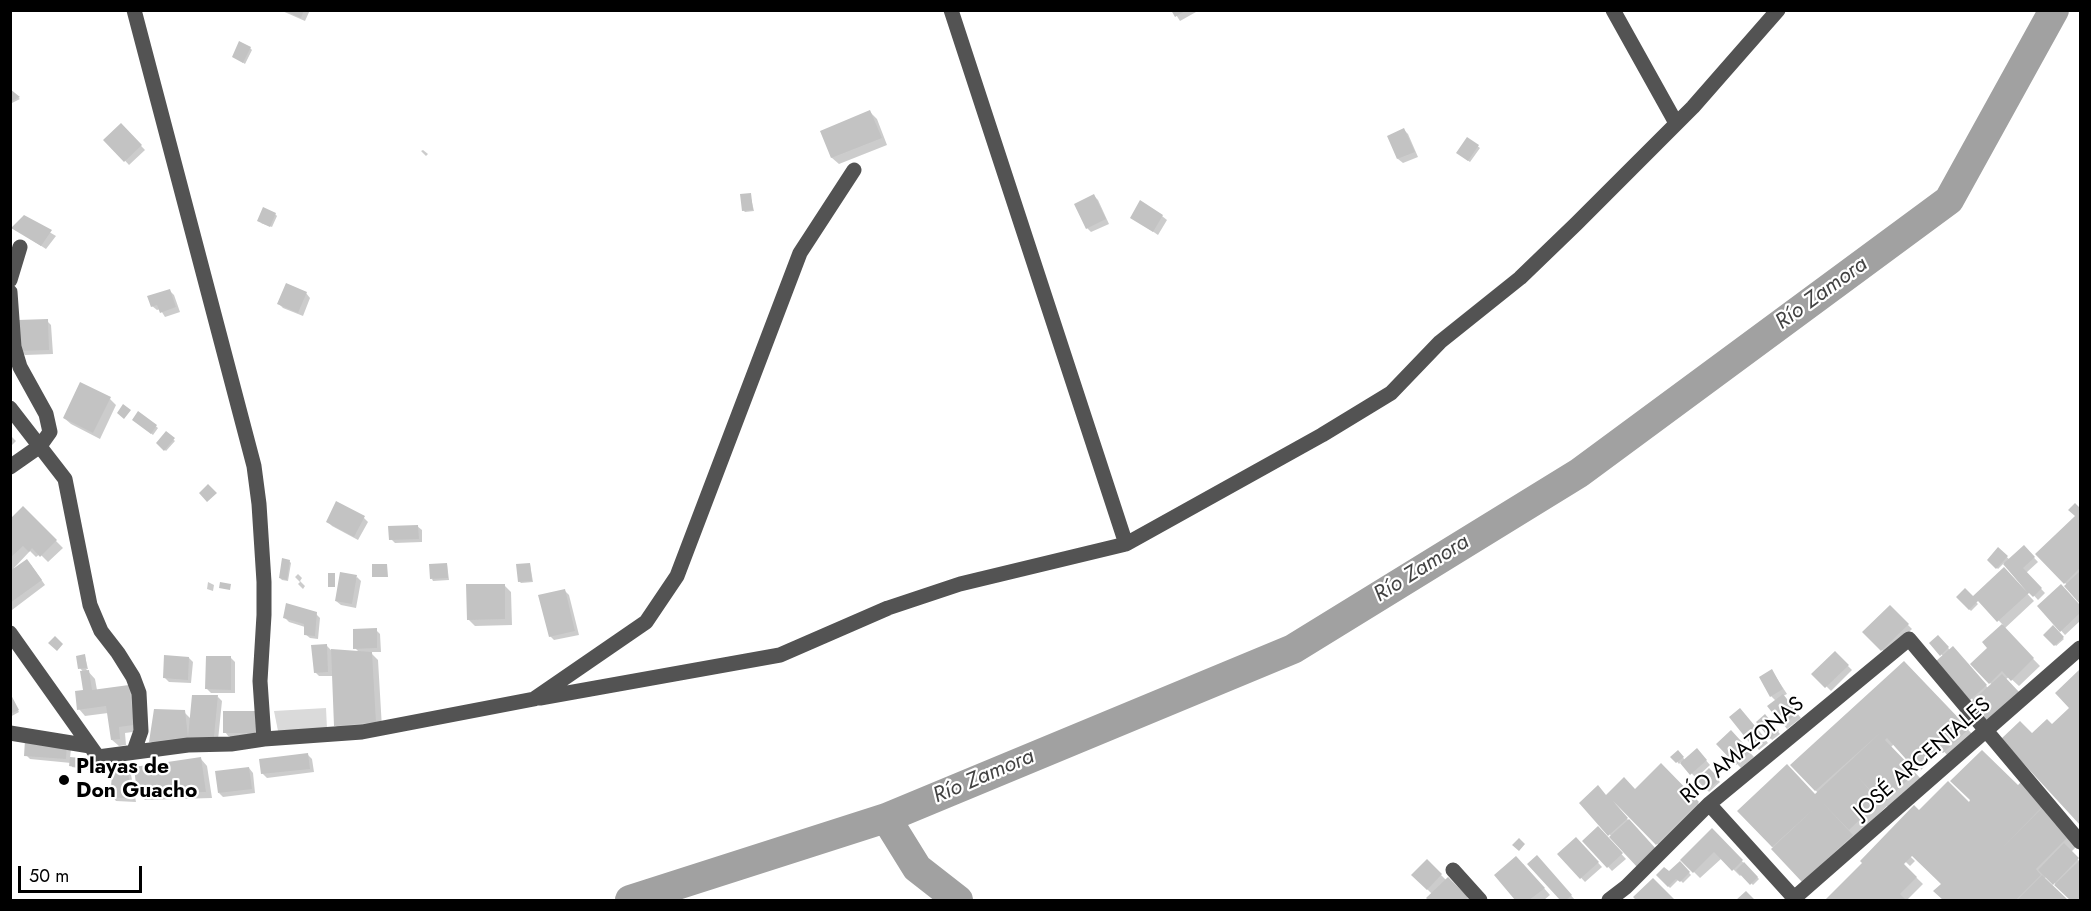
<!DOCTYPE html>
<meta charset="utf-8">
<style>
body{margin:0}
#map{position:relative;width:2091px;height:911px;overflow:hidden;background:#fff;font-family:Jost,sans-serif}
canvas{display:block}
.frame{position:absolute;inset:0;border:12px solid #000;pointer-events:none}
.scale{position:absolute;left:18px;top:866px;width:124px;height:27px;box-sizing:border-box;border:3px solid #000;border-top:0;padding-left:8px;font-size:18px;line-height:21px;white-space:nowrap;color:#000;-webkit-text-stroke:4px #fff;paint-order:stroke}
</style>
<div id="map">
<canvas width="2091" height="911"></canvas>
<div class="frame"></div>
<div class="scale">50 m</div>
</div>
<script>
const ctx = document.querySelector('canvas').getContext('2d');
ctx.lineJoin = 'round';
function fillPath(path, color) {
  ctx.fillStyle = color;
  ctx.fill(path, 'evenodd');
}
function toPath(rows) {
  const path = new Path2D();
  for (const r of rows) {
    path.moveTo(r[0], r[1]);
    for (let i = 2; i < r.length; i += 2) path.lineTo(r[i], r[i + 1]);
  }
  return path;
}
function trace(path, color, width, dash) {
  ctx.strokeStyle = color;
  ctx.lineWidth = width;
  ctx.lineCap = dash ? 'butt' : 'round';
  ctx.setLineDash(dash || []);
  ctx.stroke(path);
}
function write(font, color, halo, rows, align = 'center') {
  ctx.font = font + ' Jost,sans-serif';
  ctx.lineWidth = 4.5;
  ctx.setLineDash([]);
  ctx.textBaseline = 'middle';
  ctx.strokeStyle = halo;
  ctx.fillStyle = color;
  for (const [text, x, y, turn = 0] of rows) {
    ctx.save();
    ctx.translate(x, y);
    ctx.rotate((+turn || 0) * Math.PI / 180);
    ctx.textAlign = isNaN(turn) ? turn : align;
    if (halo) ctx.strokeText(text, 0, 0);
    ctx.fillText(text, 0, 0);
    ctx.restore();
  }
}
fillPath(toPath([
 [326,708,327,729,278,731,274,711]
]), '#dadada');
fillPath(toPath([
 [280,10,310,10,305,21],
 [1173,10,1195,10,1196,12,1180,21],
 [250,48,252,50,245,64,236,58],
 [10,91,20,99,10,104],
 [870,112,877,119,887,145,839,164,832,158,822,132],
 [121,125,145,150,129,165,106,140],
 [1404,130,1408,134,1418,157,1403,163,1398,159,1389,136],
 [1468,139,1480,148,1470,162,1460,155],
 [423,150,428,154,426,156,421,151],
 [750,194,754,211,745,212,743,210],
 [1094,196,1098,200,1109,224,1091,232,1087,228],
 [275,214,277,216,272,227,261,223],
 [1162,216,1167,220,1158,235,1132,217],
 [24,217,56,236,46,249,13,228],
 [169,290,174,295,180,312,165,317,160,309,157,310,152,306],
 [306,293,310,298,303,316,283,308,279,304],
 [47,321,51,325,53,354,25,355,20,351],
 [110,399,116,405,100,439,71,424,64,418],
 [139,413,158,428,153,435,134,420],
 [166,433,175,441,166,451,158,443],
 [10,435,16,441,10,447],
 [2075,505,2080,510,2080,601,2066,586,2067,585,2037,554,2077,516],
 [23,508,63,548,48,562,40,554,36,557,30,551,14,568,15,569,31,565,45,585,12,610,10,521],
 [364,518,368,522,358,540,332,526,328,522],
 [417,526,422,530,422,542,395,543,391,539],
 [2024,547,2038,562,2026,573,2045,593,2038,600,2004,563,1998,569,1989,560,1998,549,2010,560],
 [289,561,291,563,288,581,282,580,280,578],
 [447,564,449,580,433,581,432,579],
 [530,564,533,582,521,583,519,581],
 [298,574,302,578,300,581,305,586,303,589,298,584,300,582,295,577],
 [2011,576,2034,601,2004,629,2040,666,2019,686,2009,677,1974,701,1938,661,1943,656,1931,643,1938,637,1950,650,1957,652,1988,688,1992,685,1972,664,1989,648,2003,625,1975,596],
 [357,577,361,581,356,608,341,605,336,601],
 [208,582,214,585,213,591,207,589],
 [505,586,511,592,512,625,475,626,468,619],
 [2061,586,2080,607,2080,621,2065,635,2039,606],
 [565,591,569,595,579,635,554,640,550,636],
 [1965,591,1978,604,1971,611,1958,597],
 [1890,607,1912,629,1886,654,1865,632],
 [316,614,320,618,318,639,310,638,305,634,305,627,289,622,285,618],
 [2053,628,2064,639,2056,646,2046,635],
 [376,630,380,634,381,652,370,652,378,660,382,728,342,732,336,726,334,676,319,676,315,672,327,646,333,652,359,652,355,648],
 [1835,653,1852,670,1831,691,1814,674],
 [85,656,88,669,86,669,95,679,97,690,128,686,135,693,140,731,125,733,126,745,119,746,112,740,108,713,85,716,79,709,84,691,84,673,80,668],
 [189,658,193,662,191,683,169,682,164,677],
 [231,658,235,662,235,693,211,693,207,689],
 [1772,671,1787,694,1783,696,1801,718,1787,729,1769,706,1776,701,1771,696],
 [2080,671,2080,717,2057,693],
 [10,696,19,712,10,717],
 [218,697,222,701,218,740,155,745,150,741,184,712,191,719],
 [1945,705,1974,736,1951,759,1917,723,1914,726,1939,752,1920,771,1894,744,1891,747,1922,780,1891,809,1887,806,1854,838,1803,881,1740,811,1815,796,1818,793,1792,765],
 [2069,710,2080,722,2080,822,2003,739,2032,735,2053,726],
 [1744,714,1768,743,1759,750,1731,718],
 [1765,716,1780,734,1772,740,1758,722],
 [259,717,259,737,229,737,225,732],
 [1731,732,1754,757,1741,768,1718,744],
 [71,749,70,758,90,761,92,762,91,770,72,767,71,763,30,759,26,755],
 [1697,750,1710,765,1696,778,1681,762,1679,764,1673,757,1678,752,1685,760],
 [308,755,312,759,314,772,267,778,262,773],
 [201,759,207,766,212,798,145,800,138,793],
 [126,765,130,769,136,802,116,801,112,796],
 [1661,766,1705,810,1664,851,1609,794,1635,791],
 [249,768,253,773,255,793,223,797,219,793],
 [1709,770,1720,782,1709,792,1699,780],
 [2021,784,2078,845,2071,852,2080,862,2080,900,2072,900,2047,876,2044,879,2065,900,1945,900,1936,891,1980,873,1985,820],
 [1598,787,1660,855,1643,871,1581,803],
 [1598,829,1626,859,1612,871,1584,841],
 [1712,830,1759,879,1753,885,1742,874,1740,876,1722,858,1700,878,1682,860],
 [1888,835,1915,861,1910,866,1883,840],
 [1576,839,1602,867,1585,882,1559,854],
 [1880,842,1923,884,1907,900,1827,900,1864,863],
 [1537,857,1575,900,1562,900,1529,864],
 [1427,861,1447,881,1448,880,1470,900,1430,900,1428,898,1432,894,1413,875],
 [1680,863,1691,875,1683,883,1679,879,1670,888,1658,875,1669,873],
 [1523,864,1550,895,1544,900,1517,900,1496,875]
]), '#0003');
trace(toPath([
 [886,818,917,868,958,900],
 [630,900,886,818,1293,649,1579,473,1949,200,2054,10]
]), '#a1a1a1', 30);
fillPath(toPath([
 [283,10,304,10,301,18],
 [1171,10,1187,10,1175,17],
 [239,41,251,47,243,63,232,57],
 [10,89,20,97,10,102],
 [870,110,882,138,831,158,820,131],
 [121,123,142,145,124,162,103,140],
 [1404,128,1415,152,1397,159,1387,136],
 [1467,137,1479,145,1468,161,1456,153],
 [751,193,753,210,742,211,740,194],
 [1094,194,1106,219,1086,229,1074,204],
 [1140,200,1163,215,1153,232,1130,218],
 [263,207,276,213,270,227,257,221],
 [24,215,52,230,41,246,11,228],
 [286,283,307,292,298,313,277,304],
 [170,289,176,307,160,313,157,305,151,307,147,296],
 [48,319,49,350,19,351,18,320],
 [80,382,111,397,93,433,63,418],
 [123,404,131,410,124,419,117,413],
 [138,411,157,425,151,434,132,420],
 [166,431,175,438,164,451,156,443],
 [208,484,217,493,207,502,199,493],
 [336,501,365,516,354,537,326,522],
 [2075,503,2080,508,2080,568,2064,584,2035,554,2075,516,2068,510],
 [23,506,57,540,40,557,32,548,29,552,23,546,10,558,10,519],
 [418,525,419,539,389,540,388,526],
 [2024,545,2035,557,2023,568,2042,588,2033,597,2029,593,1997,622,1978,601,1969,610,1956,597,1965,588,1973,596,2004,567,2027,592,2003,564],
 [1998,547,2008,556,1996,569,1987,560],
 [282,558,290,560,287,580,279,578],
 [27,559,42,580,10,603,10,571],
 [447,563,448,578,430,579,429,564],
 [530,563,532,581,518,582,516,564],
 [372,564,387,564,388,577,372,577],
 [2080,571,2080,604,2064,586],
 [340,572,357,575,352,604,335,601],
 [328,573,335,573,335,587,328,587],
 [220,582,231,584,230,590,219,588],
 [466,584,505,584,505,619,467,620],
 [2061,584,2080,605,2080,613,2060,632,2037,606],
 [565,589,575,631,549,637,538,595],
 [286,603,317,612,315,636,304,635,304,624,283,618],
 [1890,605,1909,624,1881,651,1862,632],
 [2002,624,2034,658,2011,681,2002,671,1989,684,1970,664,1987,648,1982,642],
 [2053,625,2064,637,2054,646,2043,635],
 [377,628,377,648,353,649,353,629],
 [1938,635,1949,647,1940,656,1929,643],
 [55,636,63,644,57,651,48,643],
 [327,644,328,672,314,673,311,645],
 [1953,646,1987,685,1970,700,1936,661],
 [331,649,372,652,376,722,334,726],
 [1835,651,1849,665,1825,688,1811,674],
 [85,654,87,668,78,669,76,656],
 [164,655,189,657,188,680,163,678],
 [206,656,231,656,231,690,205,689],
 [1904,661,1969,729,1943,753,1937,747,1914,768,1887,738,1885,740,1916,772,1883,804,1859,778,1879,801,1849,830,1821,801,1853,835,1802,882,1771,849,1816,807,1772,847,1737,811,1787,764,1815,794,1880,733,1815,791,1790,765],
 [1772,669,1783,689,1770,697,1759,677],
 [2080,669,2080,825,2001,739,2020,721,2032,733,2047,719,2052,724,2069,708,2055,693],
 [89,670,92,690,129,685,134,725,119,727,120,739,111,740,106,706,77,710,75,691,83,690,80,671],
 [2002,674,2020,693,1989,722,1971,702],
 [10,693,19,710,10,714],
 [1783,694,1798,713,1782,725,1767,706],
 [192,695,218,695,214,737,188,737],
 [1740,708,1765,738,1753,747,1729,717],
 [154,709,185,710,188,737,149,742],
 [223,711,255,711,256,733,223,733],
 [1765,714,1779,731,1770,739,1756,722],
 [1731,730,1751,752,1736,765,1716,744],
 [25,740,67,743,66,759,24,756],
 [1697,748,1707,760,1690,775,1680,763],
 [1678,750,1684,757,1676,763,1670,757],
 [1982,750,2018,785,2021,782,2044,805,2002,848,2042,808,2070,835,2036,869,2041,875,2016,900,1943,900,1933,891,1941,884,1912,856,1904,864,1917,877,1900,894,1906,900,1825,900,1862,863,1860,861,1914,805,1919,810,1948,781,1969,802,1970,800,1950,781],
 [308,753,310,769,261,774,259,759],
 [70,757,91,759,89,769,69,766],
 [201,757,206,792,137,794,134,767],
 [126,763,133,799,110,797,112,775],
 [1661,763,1699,802,1656,845,1613,801,1628,818,1608,836,1579,803,1598,785,1606,795,1624,777,1635,789],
 [249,767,252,789,218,793,215,771],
 [1709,768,1720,779,1707,791,1697,780],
 [1629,819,1657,850,1638,868,1609,837],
 [1598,826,1623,853,1607,868,1582,841],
 [1712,828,1743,860,1732,871,1714,852,1693,873,1680,860],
 [1576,837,1599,862,1580,879,1557,854],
 [1519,838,1525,844,1519,851,1512,845],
 [2064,843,2079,858,2053,885,2038,870],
 [1537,855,1572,895,1566,900,1560,900,1527,864],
 [1516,856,1545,888,1529,900,1515,900,1494,875],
 [1427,859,1442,874,1427,890,1411,875],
 [1680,861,1690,872,1680,882,1676,879,1668,887,1656,875,1664,867,1669,871],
 [2079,861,2080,862,2080,900,2070,900,2054,885],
 [1744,862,1758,877,1750,885,1736,870],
 [2042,875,2068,900,2017,900],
 [1448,877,1468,897,1465,900,1428,900,1426,898],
 [1653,878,1675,900,1636,900,1633,897],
 [1746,891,1755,900,1736,900]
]), '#c3c3c3');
trace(toPath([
 [134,10,254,466,259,504,264,582,264,615,260,681,264,739],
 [1613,10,1676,123],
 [10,280,20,247],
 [10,292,14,347,20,367,46,414,50,432,40,446,10,467],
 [10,408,65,479,90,605,101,631,118,653,133,677,139,693,141,731,134,751],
 [1126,544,1322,435,1391,393,1440,342,1520,278,1576,224,1693,107,1778,10],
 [10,633,98,757,188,745,231,744,264,739,362,732,534,699,646,622,677,576,800,253,854,170],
 [540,698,780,655,888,608,960,584,1126,544,951,10],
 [10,733,90,746],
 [1709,804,1796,900],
 [1453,870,1480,900],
 [1609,900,1626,887,1709,804,1909,639,2080,842],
 [1792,900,2080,648]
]), '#535353', 15);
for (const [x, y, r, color] of [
 [64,780,6,"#000"]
]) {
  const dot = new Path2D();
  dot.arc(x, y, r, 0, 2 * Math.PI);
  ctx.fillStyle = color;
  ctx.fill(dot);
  trace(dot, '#fff', 2);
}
write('21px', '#000', '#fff', [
 ["RÍO AMAZONAS",1743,751,-40],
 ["JOSÉ ARCENTALES",1923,759,-41]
]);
write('bold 21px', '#000', '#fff', [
 ["Playas de",76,768],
 ["Don Guacho",76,792]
], 'left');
write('italic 22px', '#424242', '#fff', [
 ["Río Zamora",1822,294,-36],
 ["Río Zamora",1422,569,-32],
 ["Río Zamora",984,777,-23]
]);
</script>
